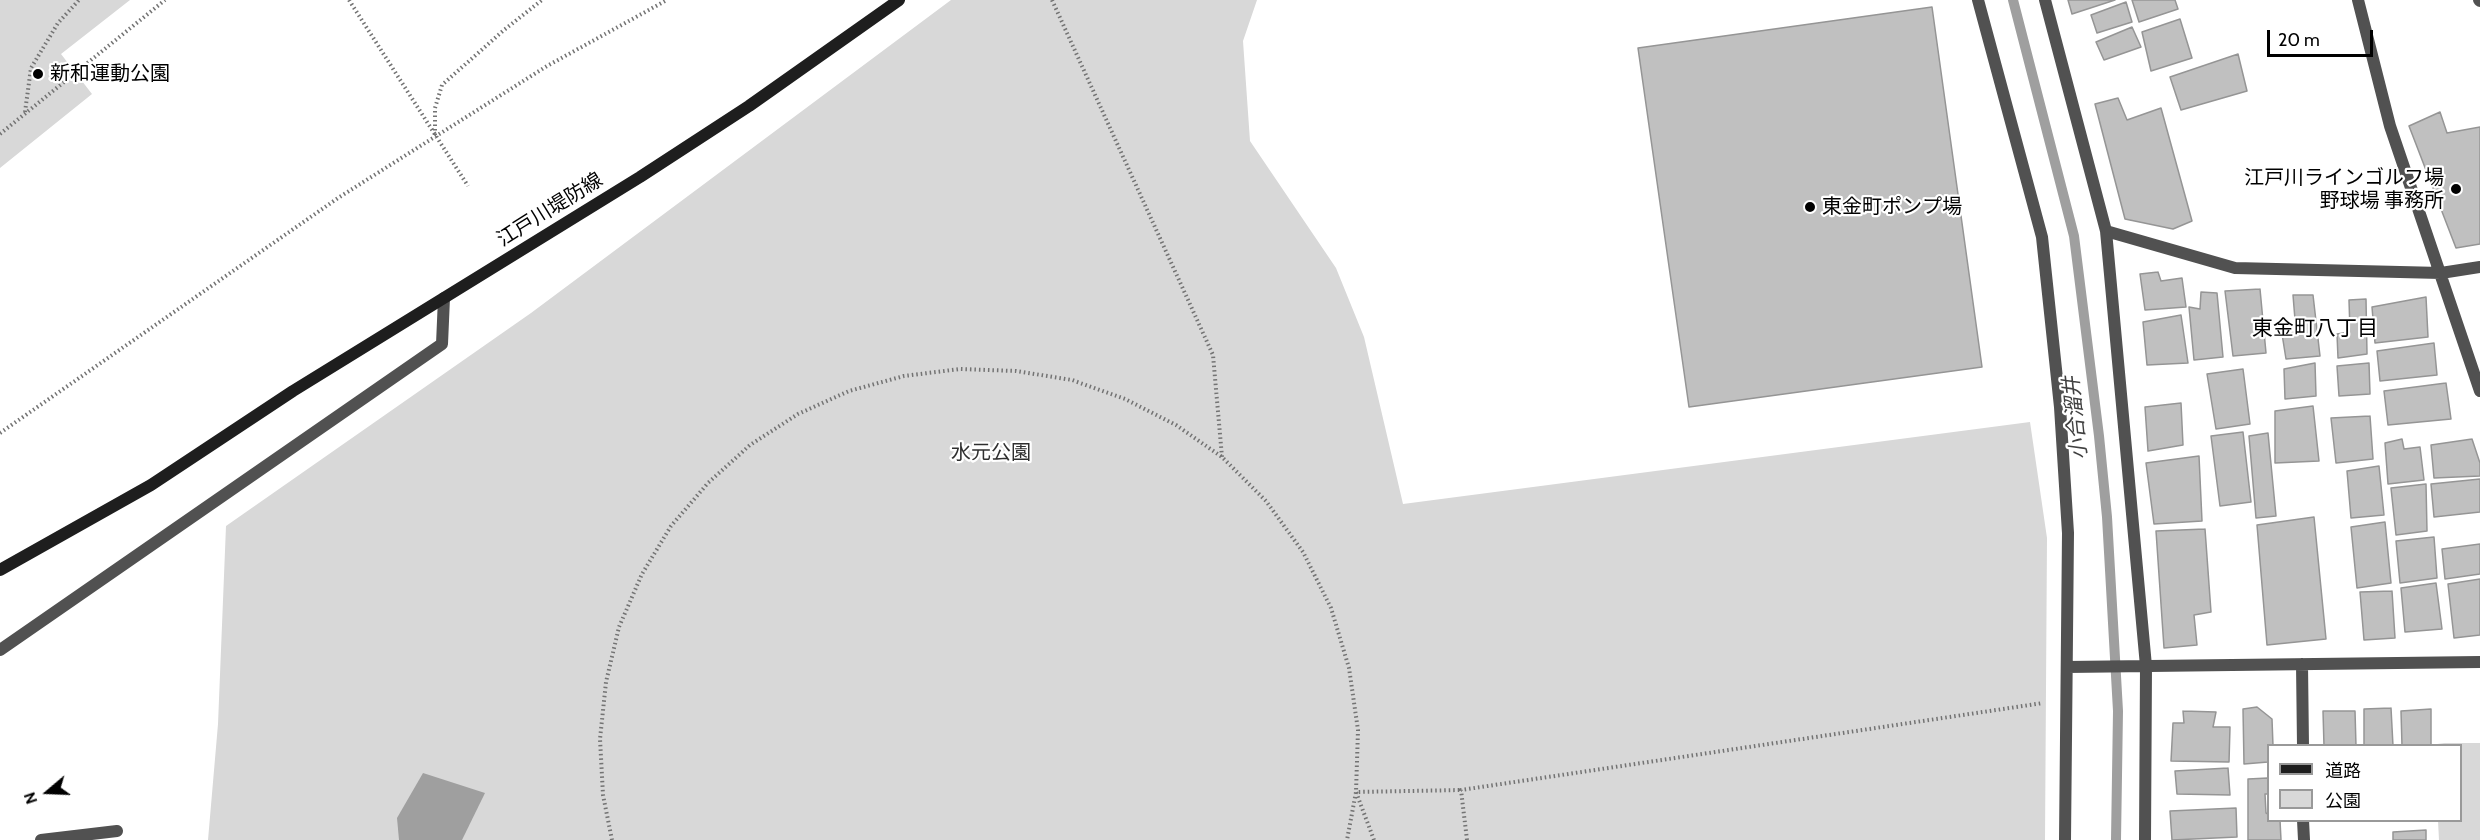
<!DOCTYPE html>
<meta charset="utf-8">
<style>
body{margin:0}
#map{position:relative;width:2480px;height:840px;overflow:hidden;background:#fff;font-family:Cabin,"Noto Sans JP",sans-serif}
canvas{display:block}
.legend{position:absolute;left:2267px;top:744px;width:195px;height:78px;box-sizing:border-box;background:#fff;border:2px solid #999;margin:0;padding:8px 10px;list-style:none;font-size:18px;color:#000}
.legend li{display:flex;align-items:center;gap:12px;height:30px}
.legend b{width:30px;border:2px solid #999}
.north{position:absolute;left:18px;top:762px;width:60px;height:60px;-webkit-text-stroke:4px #fff;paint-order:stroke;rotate:251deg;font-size:16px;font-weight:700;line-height:24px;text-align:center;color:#000}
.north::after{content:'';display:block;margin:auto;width:21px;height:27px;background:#000;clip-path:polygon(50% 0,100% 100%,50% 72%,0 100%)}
.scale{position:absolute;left:2267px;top:30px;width:106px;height:27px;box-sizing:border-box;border:3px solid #000;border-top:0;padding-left:8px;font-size:18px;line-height:21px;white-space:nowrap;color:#000;-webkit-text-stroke:4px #fff;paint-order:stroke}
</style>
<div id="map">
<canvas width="2480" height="840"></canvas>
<ul class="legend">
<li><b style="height:8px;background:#1e1e1e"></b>道路</li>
<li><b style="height:16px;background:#d8d8d8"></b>公園</li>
</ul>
<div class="north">N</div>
<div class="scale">20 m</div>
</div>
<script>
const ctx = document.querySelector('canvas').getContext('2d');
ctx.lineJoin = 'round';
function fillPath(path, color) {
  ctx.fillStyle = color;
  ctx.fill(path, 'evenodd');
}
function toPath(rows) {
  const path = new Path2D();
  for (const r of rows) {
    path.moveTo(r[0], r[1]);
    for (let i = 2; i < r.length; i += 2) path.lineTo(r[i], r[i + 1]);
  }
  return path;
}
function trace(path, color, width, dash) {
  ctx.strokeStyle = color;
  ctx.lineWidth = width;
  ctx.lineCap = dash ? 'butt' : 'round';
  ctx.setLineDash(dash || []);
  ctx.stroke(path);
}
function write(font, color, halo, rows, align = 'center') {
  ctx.font = font + ' Cabin,"Noto Sans JP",sans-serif';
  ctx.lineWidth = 4.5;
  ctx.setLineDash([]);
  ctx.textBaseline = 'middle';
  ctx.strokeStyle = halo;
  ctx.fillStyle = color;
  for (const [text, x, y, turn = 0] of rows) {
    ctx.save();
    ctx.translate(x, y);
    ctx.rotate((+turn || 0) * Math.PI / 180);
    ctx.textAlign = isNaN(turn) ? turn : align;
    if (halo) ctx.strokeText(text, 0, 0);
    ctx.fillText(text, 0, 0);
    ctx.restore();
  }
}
fillPath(toPath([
 [0,0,130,0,61,54,92,94,0,168],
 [951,0,1257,0,1243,41,1250,141,1336,268,1364,337,1403,504,2030,422,2047,538,2045,840,208,840,218,724,226,526,531,313],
 [2437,743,2480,743,2480,840,2439,840,2438,821,2460,820,2460,746]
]), '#d8d8d8');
fillPath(toPath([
 [423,773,485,793,462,840,399,840,397,818]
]), '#9f9f9f');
trace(toPath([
 [2013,0,2074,236,2099,436,2107,517,2118,711,2116,840]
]), '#9f9f9f', 10);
const building = toPath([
 [2068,0,2115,0,2072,14,2068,0],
 [2132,0,2175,0,2178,9,2139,22,2132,0],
 [2126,2,2132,22,2097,33,2091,15,2126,2],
 [1932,7,1982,367,1689,407,1638,48,1932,7],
 [2180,19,2192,58,2151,71,2142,32,2180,19],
 [2132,27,2141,47,2104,60,2096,42,2132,27],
 [2238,54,2247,91,2181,110,2170,77,2238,54],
 [2118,98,2127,120,2161,108,2192,221,2173,229,2125,219,2095,104,2118,98],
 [2440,112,2447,133,2480,127,2480,244,2456,248,2409,126,2440,112],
 [2158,272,2161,281,2182,278,2186,307,2145,310,2140,274,2158,272],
 [2260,289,2266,353,2233,356,2225,291,2260,289],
 [2201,292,2217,293,2223,357,2194,360,2189,307,2200,309,2201,292],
 [2293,295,2313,295,2320,356,2286,359,2282,334,2296,332,2293,295],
 [2426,297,2428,337,2375,343,2372,307,2426,297],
 [2366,299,2367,354,2338,358,2337,334,2350,332,2349,300,2366,299],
 [2181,315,2188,363,2147,365,2143,322,2181,315],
 [2434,343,2437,375,2380,381,2377,351,2434,343],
 [2315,363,2316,396,2285,399,2284,369,2315,363],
 [2369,363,2370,394,2339,396,2337,366,2369,363],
 [2243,369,2250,424,2216,429,2207,374,2243,369],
 [2446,383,2451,419,2388,425,2384,391,2446,383],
 [2181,403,2183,445,2148,451,2145,407,2181,403],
 [2313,406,2319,461,2275,463,2275,411,2313,406],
 [2370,416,2373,459,2336,463,2331,418,2370,416],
 [2243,432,2251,502,2220,506,2211,436,2243,432],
 [2268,433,2276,516,2256,518,2249,436,2268,433],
 [2402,439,2404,449,2420,447,2424,480,2388,484,2385,443,2402,439],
 [2472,439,2480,463,2480,476,2434,478,2431,445,2472,439],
 [2199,456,2202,521,2154,524,2146,463,2199,456],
 [2379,466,2384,515,2351,518,2347,471,2379,466],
 [2480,479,2480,512,2434,517,2431,484,2480,479],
 [2426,484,2427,531,2396,535,2391,488,2426,484],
 [2314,517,2326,639,2267,645,2257,525,2314,517],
 [2385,522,2391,583,2357,588,2351,527,2385,522],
 [2205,529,2211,612,2194,615,2197,645,2164,648,2156,531,2205,529],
 [2434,537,2437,578,2400,583,2396,541,2434,537],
 [2480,544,2480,574,2445,579,2442,549,2480,544],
 [2480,579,2480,635,2454,638,2448,584,2480,579],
 [2436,583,2442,629,2405,632,2401,588,2436,583],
 [2392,591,2395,638,2364,640,2360,592,2392,591],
 [2257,707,2272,719,2273,746,2268,746,2268,762,2244,764,2243,709,2257,707],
 [2391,708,2393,746,2364,746,2364,709,2391,708],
 [2431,709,2431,746,2402,746,2401,711,2431,709],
 [2183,711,2216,712,2213,727,2230,727,2229,762,2171,761,2173,723,2184,723,2183,711],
 [2323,711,2355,711,2356,746,2324,746,2323,711],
 [2228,768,2230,795,2177,794,2175,771,2228,768],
 [2268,778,2268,794,2265,794,2266,813,2268,814,2268,820,2280,820,2281,840,2248,840,2248,779,2268,778],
 [2236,808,2237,837,2172,840,2170,811,2236,808],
 [2426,830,2426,840,2393,840,2393,832,2426,830]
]);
fillPath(building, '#c0c0c0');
trace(building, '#959595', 1.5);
trace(toPath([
 [349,0,468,186],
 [1052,0,1213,355,1222,457],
 [25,112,31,68,58,23,79,0],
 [0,134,165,0],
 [435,135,435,108,442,85,504,30,542,0],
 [0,433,338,198,547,66,667,0],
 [612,840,603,795,600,739,606,682,619,627,642,574,671,526,708,483,750,445,798,414,849,391,904,376,960,369,1016,371,1072,380,1125,399,1176,425,1222,457,1266,501,1303,552,1331,608,1349,668,1358,730,1356,792,1347,840],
 [1374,840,1356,792,1461,790],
 [1467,840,1461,790,2043,703]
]), '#737373', 4, [1.5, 3]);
trace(toPath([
 [41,840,117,831]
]), '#515151', 12);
trace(toPath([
 [1978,0,2042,237,2060,407,2068,533,2065,840],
 [2045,0,2106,231,2146,666,2145,840],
 [2358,0,2390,126,2480,391],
 [2479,0,2480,1],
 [2106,231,2235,268,2441,273,2480,267],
 [0,650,442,344,444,298],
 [2302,664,2303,746],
 [2067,667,2480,662],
 [2303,820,2304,840]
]), '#515151', 12);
trace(toPath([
 [0,570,151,485,293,391,640,177,749,106,899,0]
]), '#1e1e1e', 12);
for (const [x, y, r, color] of [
 [38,74,6,"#000"],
 [2456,189,6,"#000"],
 [1810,207,6,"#000"]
]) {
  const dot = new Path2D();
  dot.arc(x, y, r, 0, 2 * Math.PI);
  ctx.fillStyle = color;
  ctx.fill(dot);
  trace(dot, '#fff', 2);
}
write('20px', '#000', '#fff', [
 ["新和運動公園",50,74],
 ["江戸川ラインゴルフ場",2444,178,"right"],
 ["野球場 事務所",2444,201,"right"],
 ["東金町ポンプ場",1822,207]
], 'left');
write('20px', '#000', '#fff', [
 ["江戸川堤防線",550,210,-32]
]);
write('20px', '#2f2f2f', '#fff', [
 ["水元公園",991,453]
]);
write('21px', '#000', '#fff', [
 ["東金町八丁目",2315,329]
]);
write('italic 21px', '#404040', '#fff', [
 ["小合溜井",2076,418,-96]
]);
</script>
